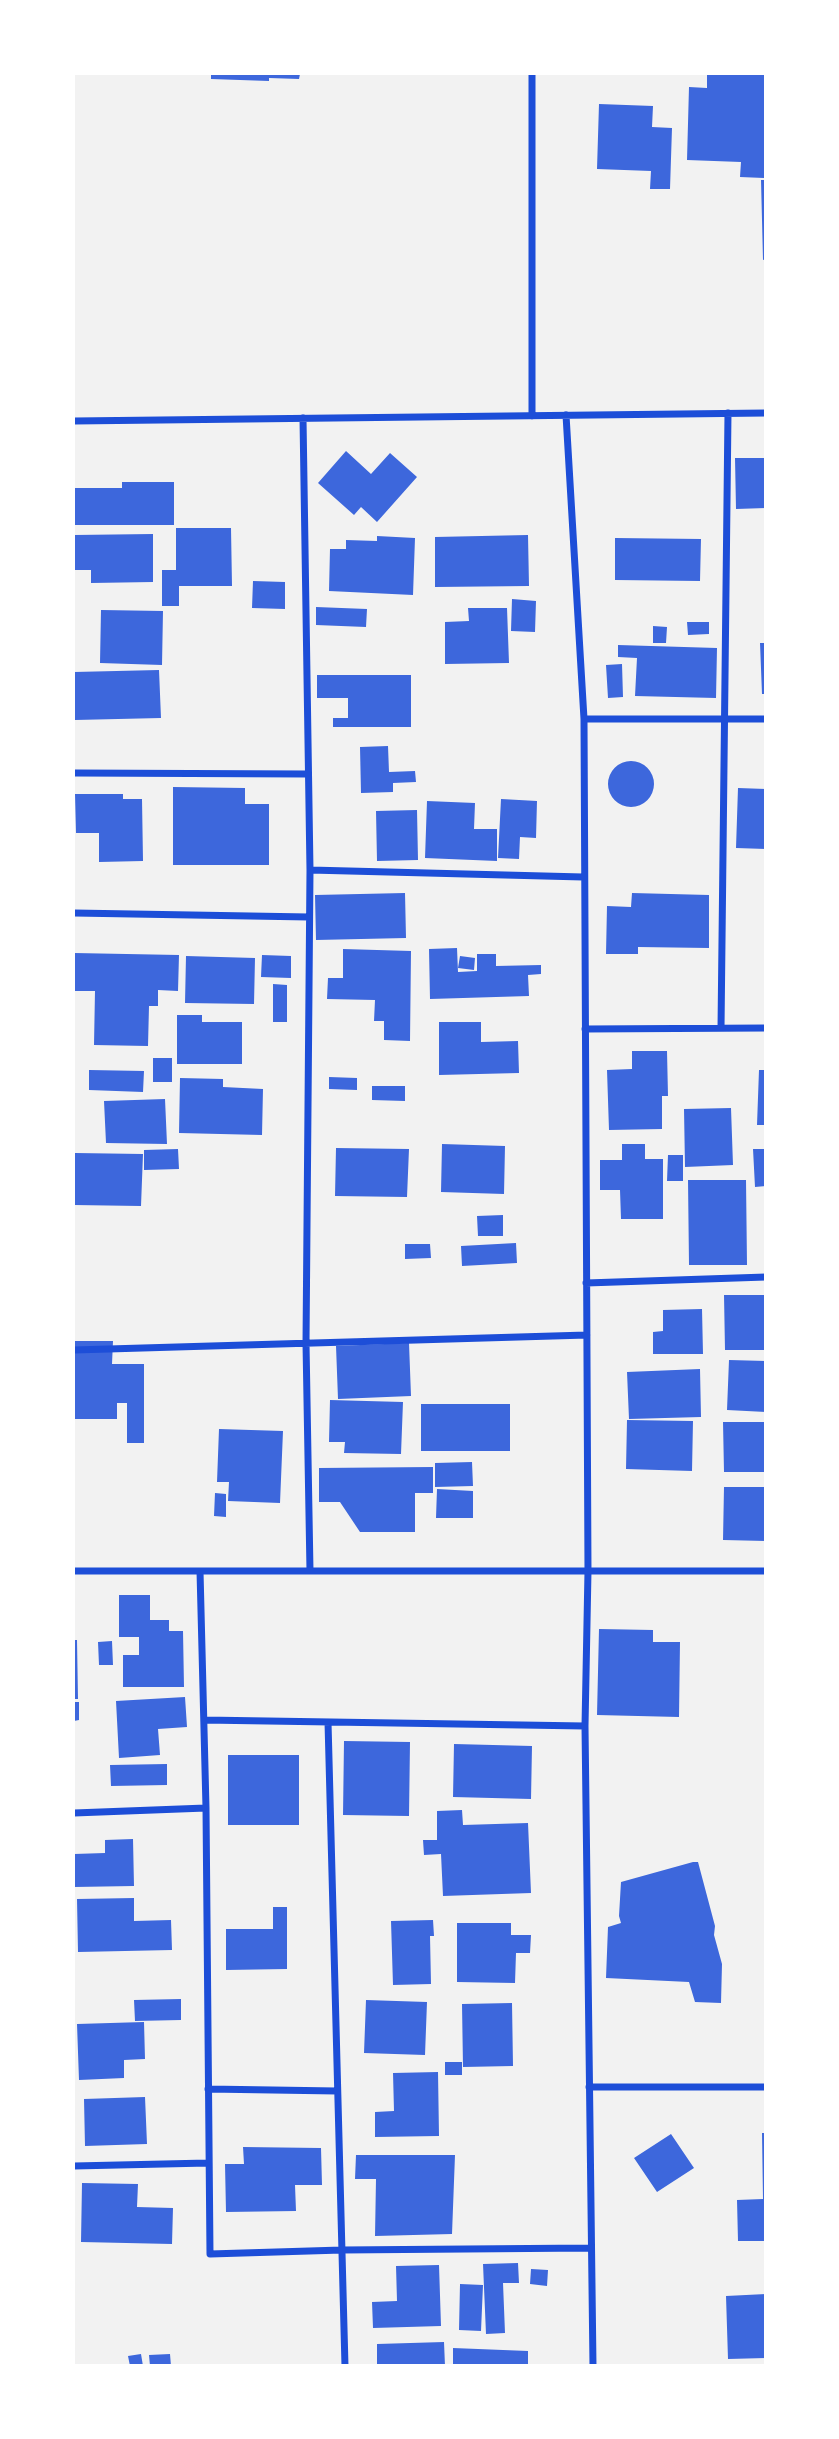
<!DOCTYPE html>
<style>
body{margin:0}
#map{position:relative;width:839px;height:2439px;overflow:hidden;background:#f2f2f2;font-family:"DejaVu Sans",sans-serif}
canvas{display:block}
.frame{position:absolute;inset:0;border:75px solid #fff;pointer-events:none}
</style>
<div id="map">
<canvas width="839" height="2439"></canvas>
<div class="frame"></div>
</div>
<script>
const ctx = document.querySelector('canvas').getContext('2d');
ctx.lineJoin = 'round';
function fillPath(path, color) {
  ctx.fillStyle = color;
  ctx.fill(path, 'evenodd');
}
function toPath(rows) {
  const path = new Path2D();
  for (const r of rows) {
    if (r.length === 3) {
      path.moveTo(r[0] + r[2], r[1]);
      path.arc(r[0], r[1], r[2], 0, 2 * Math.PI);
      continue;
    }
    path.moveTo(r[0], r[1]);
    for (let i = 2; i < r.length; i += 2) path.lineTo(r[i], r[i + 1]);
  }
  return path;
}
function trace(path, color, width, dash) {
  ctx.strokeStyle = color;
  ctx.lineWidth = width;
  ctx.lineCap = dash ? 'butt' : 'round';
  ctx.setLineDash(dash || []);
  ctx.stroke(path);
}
fillPath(toPath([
 [211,74,300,74,299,79,269,78,269,81,211,79],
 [707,74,766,74,764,178,740,177,741,162,687,160,689,87,707,88],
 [599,104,653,106,652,127,672,128,670,189,650,189,651,171,597,169],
 [761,180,766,180,766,259,763,260],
 [346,451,371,474,390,453,417,477,377,522,361,507,354,515,318,483],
 [735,458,766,458,766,508,736,509],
 [122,482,174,482,174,525,74,525,74,488,122,488],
 [176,528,231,528,232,586,179,586,179,606,162,606,162,570,176,570],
 [153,534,153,582,91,583,91,570,74,570,74,535],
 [528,535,529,586,435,587,435,537],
 [377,536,415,538,413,595,329,591,330,549,346,549,346,540,377,541],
 [615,538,701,539,700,581,615,580],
 [253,581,285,582,285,609,252,608],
 [512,599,536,601,535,632,511,631],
 [316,607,367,609,366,627,316,625],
 [468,608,507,608,509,663,445,664,445,622,469,621],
 [101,610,163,611,162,665,100,663],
 [687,622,709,622,709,634,688,635],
 [653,626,667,627,666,643,653,643],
 [760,643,766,643,766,694,762,694],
 [618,645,717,648,716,698,635,696,637,658,618,657],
 [622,664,623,697,608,698,606,665],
 [159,670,161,718,75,720,74,672],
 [317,675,411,675,411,727,333,727,333,718,348,718,348,698,317,698],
 [388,746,389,772,415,771,416,782,393,783,393,792,361,793,360,747],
 [631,784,23],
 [173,787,245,788,245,804,269,804,269,865,173,865],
 [738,788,766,789,766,849,736,848],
 [75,794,123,794,123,799,142,799,143,861,99,862,99,833,76,833],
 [501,799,537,801,536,838,520,837,519,859,498,858],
 [427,801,475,803,474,829,497,829,497,861,425,858],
 [417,810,418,860,377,861,376,811],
 [405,893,406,938,316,940,315,895],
 [632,893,709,895,709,948,638,947,638,954,606,954,607,906,631,907],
 [457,948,458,972,477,971,477,954,496,954,496,966,541,965,541,974,528,975,529,996,430,999,429,949],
 [343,949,411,951,410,1041,384,1040,384,1021,374,1021,375,1000,327,999,328,978,343,978],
 [74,953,179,955,178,991,158,990,158,1006,149,1006,148,1046,94,1045,95,991,74,991],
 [262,955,291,956,291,978,261,977],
 [186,956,255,958,254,1004,185,1003],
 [460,956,475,958,474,970,458,968],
 [273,984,287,985,287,1022,273,1022],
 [177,1015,202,1015,202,1022,242,1022,242,1064,177,1064],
 [439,1022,481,1022,481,1042,518,1041,519,1073,439,1075],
 [632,1051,667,1051,668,1096,662,1096,662,1129,609,1130,607,1070,632,1069],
 [153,1058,172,1058,172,1082,153,1082],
 [89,1070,144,1071,143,1092,89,1090],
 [759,1070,766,1070,766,1125,757,1125],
 [329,1077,357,1078,357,1090,329,1089],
 [180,1078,223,1079,223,1087,263,1089,262,1135,179,1133],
 [372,1086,405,1086,405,1101,372,1100],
 [165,1099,167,1144,106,1143,104,1101],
 [731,1108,733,1165,685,1167,684,1109],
 [442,1144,505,1146,504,1194,441,1192],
 [622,1144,645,1144,645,1159,663,1159,663,1219,621,1219,620,1190,600,1190,600,1160,622,1160],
 [336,1148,409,1149,407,1197,335,1196],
 [178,1149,179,1169,144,1170,144,1150],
 [753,1149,766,1149,766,1186,755,1187],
 [75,1153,143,1154,141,1206,74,1205],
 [668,1155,683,1155,683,1181,667,1181],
 [688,1180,746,1180,747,1265,689,1265],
 [503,1215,503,1236,478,1236,477,1216],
 [516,1243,517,1263,462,1266,461,1246],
 [405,1244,430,1244,431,1258,405,1259],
 [724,1295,766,1295,766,1350,725,1350],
 [702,1309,703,1354,653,1354,653,1332,663,1331,663,1310],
 [75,1341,113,1341,112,1364,144,1364,144,1443,127,1443,127,1403,117,1403,117,1419,74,1419],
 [409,1343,411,1396,338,1399,336,1346],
 [729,1360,766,1361,766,1412,727,1410],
 [700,1369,701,1417,629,1419,627,1372],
 [330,1400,403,1402,401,1454,344,1453,345,1442,329,1442],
 [421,1404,510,1404,510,1451,421,1451],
 [627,1420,693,1421,692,1471,626,1469],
 [723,1422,766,1422,766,1472,724,1472],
 [219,1429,283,1431,280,1503,228,1501,229,1482,217,1482],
 [472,1462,473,1486,435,1487,435,1463],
 [433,1467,433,1493,415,1493,415,1532,360,1532,340,1502,319,1502,319,1468],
 [724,1487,766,1487,766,1541,723,1540],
 [437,1489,473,1491,473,1518,436,1518],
 [215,1493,226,1494,226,1517,214,1516],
 [119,1595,150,1595,150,1620,169,1620,169,1631,183,1631,184,1687,123,1687,123,1655,139,1655,139,1637,119,1637],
 [599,1629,653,1630,653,1642,680,1642,679,1717,597,1715],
 [74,1640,77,1640,78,1699,74,1699],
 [112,1641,113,1665,99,1665,98,1642],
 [185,1697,187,1727,158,1729,160,1755,119,1758,116,1701],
 [74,1702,79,1702,79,1720,74,1721],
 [344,1741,410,1742,409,1816,343,1815],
 [454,1744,532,1746,531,1799,453,1797],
 [228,1755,299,1755,299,1825,228,1825],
 [167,1764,167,1785,111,1786,110,1765],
 [462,1810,463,1825,528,1823,531,1893,443,1896,441,1854,424,1855,423,1840,437,1840,437,1811],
 [133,1839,134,1886,74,1887,74,1854,105,1853,105,1840],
 [693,1862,698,1862,715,1926,714,1935,722,1964,721,2003,695,2002,689,1982,606,1978,608,1927,621,1923,619,1916,621,1882],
 [134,1898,134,1921,171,1920,172,1950,78,1952,77,1899],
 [273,1907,287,1907,287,1969,226,1970,226,1929,273,1929],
 [433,1920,434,1936,430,1936,431,1984,393,1985,391,1921],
 [457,1923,511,1923,511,1935,531,1935,530,1953,516,1953,515,1983,457,1982],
 [181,1999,181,2020,135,2021,134,2000],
 [366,2000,427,2002,425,2055,364,2053],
 [512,2003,513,2066,463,2067,462,2004],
 [144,2022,145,2059,124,2060,124,2078,79,2080,77,2024],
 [445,2062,462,2062,462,2075,445,2075],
 [438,2072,439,2136,375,2137,375,2112,394,2111,393,2073],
 [145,2097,147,2144,85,2146,84,2099],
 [762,2133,766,2133,766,2241,738,2241,737,2200,763,2199],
 [671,2134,694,2168,657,2192,634,2158],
 [243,2147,321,2148,322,2185,295,2185,296,2211,226,2212,225,2164,244,2164],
 [356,2155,455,2155,452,2234,375,2236,376,2179,355,2179],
 [82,2183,138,2184,137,2207,173,2208,172,2244,81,2242],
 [518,2263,519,2283,503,2283,505,2333,486,2334,483,2264],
 [439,2265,441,2326,373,2328,372,2302,397,2301,396,2266],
 [531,2269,548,2270,547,2286,530,2284],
 [460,2284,483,2285,481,2331,459,2330],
 [766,2294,766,2358,728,2359,726,2296],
 [444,2342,445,2366,377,2366,377,2344],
 [453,2348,528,2351,528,2366,453,2365],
 [141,2354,143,2366,130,2366,128,2356],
 [170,2354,171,2366,150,2366,149,2355]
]), '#3d67dc');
trace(toPath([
 [532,74,532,416],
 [566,415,584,719,588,1571,585,1726,593,2366],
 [303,418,310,870,306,1343,310,1571],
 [74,421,766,413],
 [584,719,766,719],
 [74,773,307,774],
 [310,870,583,877],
 [74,913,309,917],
 [721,1028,728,413],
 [585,1029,766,1028],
 [586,1283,766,1277],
 [74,1350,587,1335],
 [74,1571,766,1571],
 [200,1571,206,1808,210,2254,342,2250,590,2248],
 [204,1720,585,1726],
 [328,1722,345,2366],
 [74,1813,206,1808],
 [589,2087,766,2087],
 [208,2089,337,2091],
 [74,2166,208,2163]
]), '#1d4ed8', 7);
</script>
